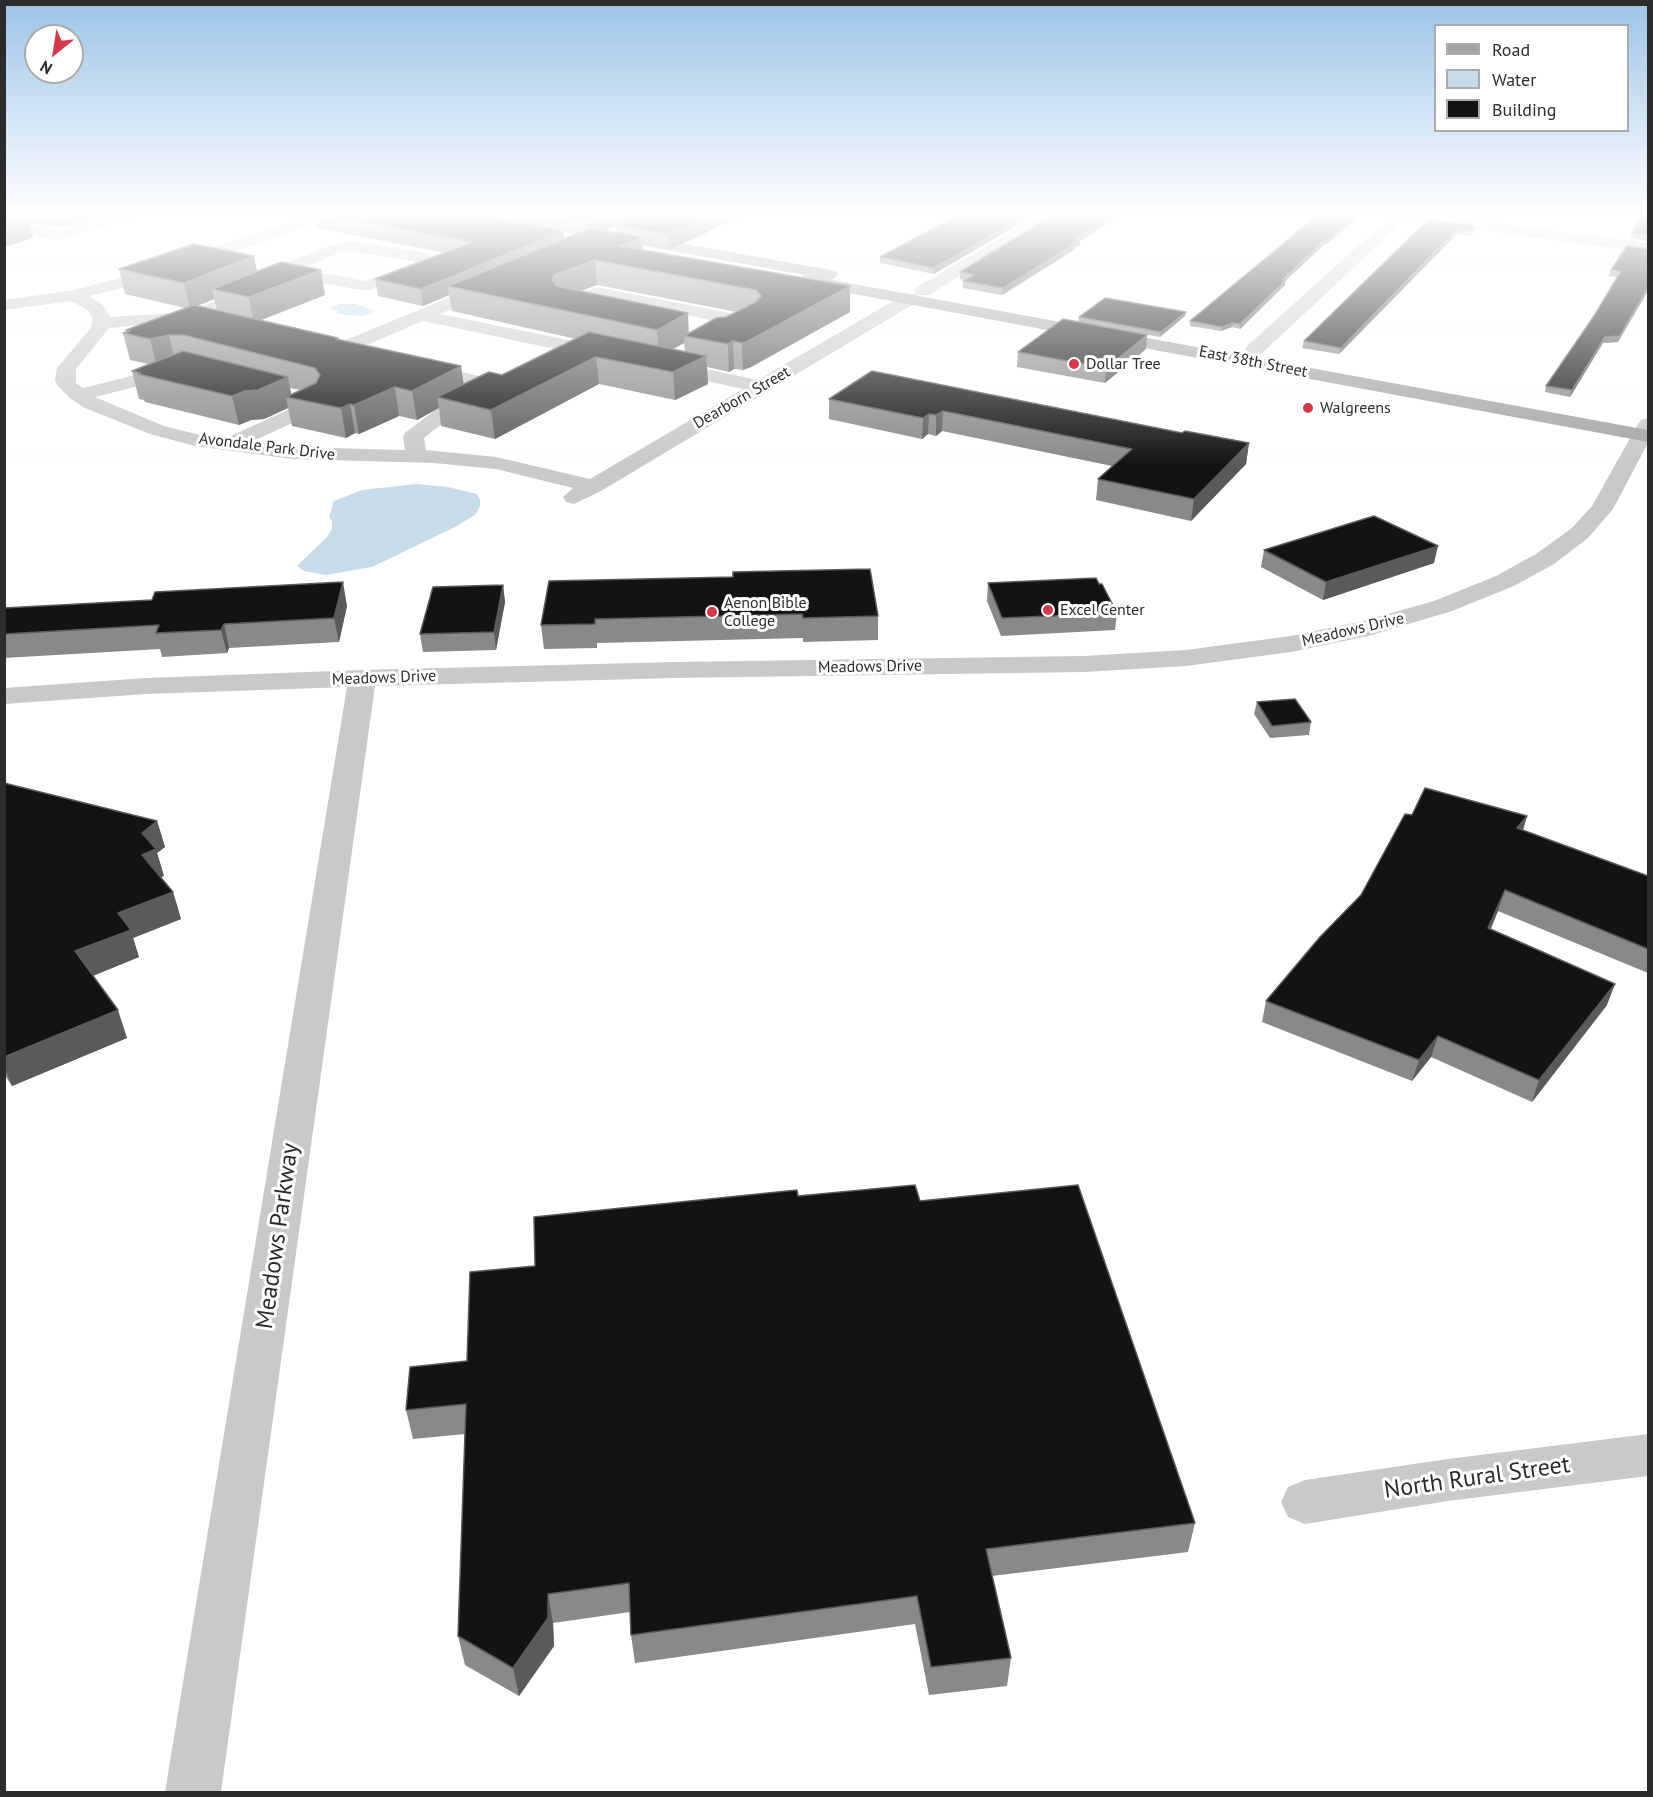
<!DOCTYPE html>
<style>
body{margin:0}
#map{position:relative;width:1653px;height:1797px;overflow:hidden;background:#fff;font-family:"PT Sans",sans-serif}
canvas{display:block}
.frame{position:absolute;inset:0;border:6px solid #2c2c2c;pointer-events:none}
.legend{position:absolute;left:1434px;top:24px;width:195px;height:108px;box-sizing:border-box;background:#fff;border:2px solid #ababab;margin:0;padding:8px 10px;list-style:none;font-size:18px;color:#2c2c2c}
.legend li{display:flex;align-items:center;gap:12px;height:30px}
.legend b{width:30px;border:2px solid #ababab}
.north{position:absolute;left:24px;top:24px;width:60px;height:60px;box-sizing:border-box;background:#fff;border:2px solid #ababab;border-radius:50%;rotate:210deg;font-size:16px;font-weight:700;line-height:24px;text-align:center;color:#2c2c2c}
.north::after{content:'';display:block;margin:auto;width:21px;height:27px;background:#d8384b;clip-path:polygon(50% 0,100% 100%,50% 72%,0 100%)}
</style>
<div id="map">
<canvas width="1653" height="1797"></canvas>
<div class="frame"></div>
<ul class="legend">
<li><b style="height:8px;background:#a4a4a4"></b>Road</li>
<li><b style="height:16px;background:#c7dce8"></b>Water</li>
<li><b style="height:16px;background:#131313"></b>Building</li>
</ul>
<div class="north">N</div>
</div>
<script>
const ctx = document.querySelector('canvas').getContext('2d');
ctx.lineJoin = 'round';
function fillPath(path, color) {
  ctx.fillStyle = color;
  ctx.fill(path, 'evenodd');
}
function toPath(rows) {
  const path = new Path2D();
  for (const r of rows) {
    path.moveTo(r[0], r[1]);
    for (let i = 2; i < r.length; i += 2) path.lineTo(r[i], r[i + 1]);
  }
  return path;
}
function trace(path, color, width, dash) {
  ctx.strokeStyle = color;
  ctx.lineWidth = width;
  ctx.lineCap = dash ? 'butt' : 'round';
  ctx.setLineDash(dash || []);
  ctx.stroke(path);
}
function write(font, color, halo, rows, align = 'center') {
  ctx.font = font + ' "PT Sans",sans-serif';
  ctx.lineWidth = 6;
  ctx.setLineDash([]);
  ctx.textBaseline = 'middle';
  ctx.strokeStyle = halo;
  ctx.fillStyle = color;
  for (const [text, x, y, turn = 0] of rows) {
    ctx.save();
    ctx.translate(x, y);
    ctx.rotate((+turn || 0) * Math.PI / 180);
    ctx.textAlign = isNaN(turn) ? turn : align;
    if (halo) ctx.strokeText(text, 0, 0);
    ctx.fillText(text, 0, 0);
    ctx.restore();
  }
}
fillPath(toPath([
 [339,304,356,304,375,311,364,316,346,315,336,313,338,311,329,308],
 [416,484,448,487,477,494,480,500,480,506,476,514,457,526,372,567,326,575,304,571,297,566,327,537,332,529,332,521,329,517,334,501,362,490]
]), '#c7dce8');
fillPath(toPath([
 [115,214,139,214,136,217,57,240,4,230,4,220,57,230,115,214],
 [314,214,337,214,334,217,139,284,89,296,102,304,110,317,188,312,283,274,278,269,280,265,332,245,353,241,424,253,430,255,438,262,436,265,367,291,300,279,210,315,213,319,210,323,204,324,179,321,109,328,76,369,76,383,83,388,179,364,186,366,189,370,186,374,95,397,164,426,196,434,226,438,301,404,292,401,289,397,292,393,299,391,320,398,323,402,319,411,253,441,293,447,405,450,403,436,406,432,434,411,478,390,485,392,488,396,485,400,448,419,424,438,426,450,496,457,590,479,743,389,657,370,654,366,657,362,664,360,758,380,905,294,917,294,914,291,917,287,1041,214,1060,214,929,295,917,295,920,298,917,302,601,491,574,504,566,502,563,497,573,488,496,469,434,463,293,459,195,446,150,434,85,408,71,399,58,386,55,380,57,368,90,329,93,319,89,311,71,301,4,310,4,300,74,290,127,276,314,214],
 [353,251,416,262,366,281,300,269,341,252,353,251],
 [1389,214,1429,214,1648,243,1648,253,1405,220,1261,354,1247,354,1245,350,1247,346,1390,217,1389,214],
 [492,280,498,281,501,285,498,289,440,314,607,348,614,350,616,354,614,358,607,360,423,321,345,354,331,354,329,350,331,346,492,280],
 [597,287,750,317,756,318,759,322,756,326,732,336,726,335,723,331,732,324,599,298,582,305,587,309,584,313,578,314,559,310,556,306,559,302,597,287],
 [418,362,505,382,508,386,505,390,498,392,411,372,408,368,411,364,418,362],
 [1648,418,1648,443,1613,509,1588,538,1554,564,1514,586,1452,611,1368,636,1291,652,1186,666,1084,672,675,678,375,686,221,1792,165,1792,347,687,146,694,4,704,4,688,146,678,362,670,675,662,1084,656,1186,650,1291,636,1363,621,1434,601,1496,576,1536,554,1572,528,1592,506,1638,424,1641,420,1648,418],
 [1648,1434,1648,1476,1448,1501,1305,1524,1288,1517,1281,1502,1288,1487,1305,1480,1448,1459,1648,1434]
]), '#c9c9c9');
fillPath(toPath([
 [630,234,836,271,838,275,832,280,1648,430,1648,442,806,285,798,280,804,275,624,242,622,239,630,234]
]), '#a4a4a4');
fillPath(toPath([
 [4,214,114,214,57,228,29,223,33,238,4,247],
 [314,214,746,214,669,250,643,245,643,250,850,286,850,312,751,367,743,370,734,369,729,372,707,367,708,384,675,400,599,384,495,439,441,426,439,408,417,420,399,416,359,434,355,433,346,438,292,426,288,408,264,419,251,420,239,425,145,402,144,400,139,399,132,371,148,364,130,360,123,333,127,332,126,330,185,308,125,294,119,269,254,256,257,271,325,295,260,320,338,340,464,384,502,375,576,339,452,311,449,295,423,306,378,296,375,279,446,253,317,228],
 [615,226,616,232,604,230],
 [563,232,574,234,564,238],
 [597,285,737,312,689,333,580,291],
 [214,299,217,310,197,306],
 [684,343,685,352,673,349],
 [290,388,300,390,291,395],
 [960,214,934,274,880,263,880,257],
 [1318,214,1363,214,1328,243,1325,244,1285,281,1285,285,1240,329,1232,327,1221,331,1190,326,1190,321],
 [1446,214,1494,214,1490,218],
 [1648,214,1648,241,1630,238,1632,233],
 [1429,219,1475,226,1474,232,1470,236,1457,234,1339,354,1302,348,1304,341],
 [1080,241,1080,245,1074,248,1074,250,1002,295,963,288,963,281,966,280,960,279,960,272],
 [1648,249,1618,342,1603,343,1570,397,1545,392,1546,386,1594,316,1617,277,1609,276,1611,270],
 [1185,316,1160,337,1078,322,1079,317],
 [1147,335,1146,349,1105,383,1017,367,1018,352],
 [829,399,1182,433,1249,443,1246,464,1191,521,1096,500,1098,479,1112,466,942,431,936,436,928,434,922,439,829,419],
 [1264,550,1434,563,1323,600,1261,567],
 [549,581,878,616,878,640,803,642,803,638,597,643,597,648,544,649,541,625],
 [988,583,1117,613,1115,630,1001,636,987,601],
 [503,585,505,602,496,650,423,652,420,634],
 [347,606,339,642,229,648,227,653,162,657,160,649,4,658,4,608],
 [1257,702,1311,722,1309,735,1270,738,1254,714],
 [4,783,157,821,165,847,157,853,164,876,160,877,173,892,181,919,133,938,139,957,93,976,127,1038,12,1086,4,1074],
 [1412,815,1527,816,1523,830,1648,876,1648,973,1498,911,1491,929,1607,1005,1532,1102,1431,1057,1412,1081,1262,1022,1266,1001,1361,895],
 [798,1196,920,1201,1195,1523,1188,1552,992,1576,1011,1658,1007,1686,929,1695,915,1624,635,1663,631,1635,630,1612,553,1623,554,1646,519,1696,465,1665,458,1636,465,1434,413,1439,406,1410,467,1361,535,1266]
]), '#898989');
fillPath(toPath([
 [27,214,33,238,4,247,4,221],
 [53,214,114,214,57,228],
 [605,214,644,214,589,237,587,221],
 [712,214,746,214,669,250,668,234],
 [1028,214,1037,214,934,274,934,268],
 [1116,214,1124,214,1080,241,1080,245,1074,248,1074,250,1002,295,1003,288,1075,238],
 [1359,214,1363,214,1328,243,1325,244,1285,281,1285,285,1240,329,1240,324,1282,280,1325,240],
 [1475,226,1474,232,1470,236,1471,230],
 [1458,228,1457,234,1339,354,1341,348],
 [563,231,565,247,448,286,449,295,423,306,421,289],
 [642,237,644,261,620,246],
 [254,256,259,281,212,289,214,299,190,309,184,283],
 [595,260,597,285,558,300,552,279,556,274],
 [321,270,325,295,254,323,249,297],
 [850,286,850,312,751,367,743,370,742,343],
 [1648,288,1648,291,1618,342,1603,343,1570,397,1572,390,1605,337],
 [1186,312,1185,316,1160,337,1161,332],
 [688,313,689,337,684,336,684,343,659,357,657,330],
 [1233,323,1232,327,1221,331,1222,327],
 [169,335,175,362,157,367,150,339],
 [1147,335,1146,349,1105,383,1106,368],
 [733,341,734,369,729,372,728,344],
 [706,356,708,384,675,400,673,372],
 [596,357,599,384,495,439,491,410],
 [461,366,465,394,437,397,439,408,417,420,412,391],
 [288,377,292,398,286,397,288,408,264,419,251,420,239,425,232,396,245,391],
 [395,387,399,416,359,434,354,405],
 [350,404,355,433,346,438,341,408],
 [943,411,942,431,936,436,936,415],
 [929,414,928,434,922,439,923,418],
 [1249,443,1246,464,1191,521,1194,499],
 [1438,546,1434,563,1323,600,1326,582],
 [343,582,347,606,339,642,334,618],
 [503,585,505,602,496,650,494,632],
 [224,624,229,648,227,653,221,630],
 [1527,816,1521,836,1517,828],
 [157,821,165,847,157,853,164,876,150,881,142,855,142,833],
 [1505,890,1498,911,1482,948,1488,928],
 [173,892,181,919,133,938,139,957,85,979,75,951,118,913],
 [1615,984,1607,1005,1532,1102,1539,1080],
 [118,1010,127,1038,12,1086,4,1067,4,1057],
 [1438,1036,1431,1057,1412,1081,1419,1060],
 [548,1594,553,1623,554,1646,519,1696,513,1668]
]), '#5a5a5a');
const building = toPath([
 [4,214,27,214,4,221,4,214],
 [321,214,472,214,563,231,421,289,375,279,473,242,321,214],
 [548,214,605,214,587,221,548,214],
 [643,214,712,214,668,234,615,225,643,214],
 [960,214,1028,214,934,268,880,257,960,214],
 [1054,214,1116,214,1075,238,1080,239,1072,244,1075,244,1003,288,963,281,974,275,960,272,1054,214],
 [1319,214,1359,214,1329,239,1325,240,1282,280,1285,281,1240,324,1233,323,1222,327,1190,321,1319,214],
 [1643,214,1648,214,1648,235,1632,233,1643,214],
 [1429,219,1475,226,1471,230,1458,228,1341,348,1304,341,1429,219],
 [590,228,642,237,620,246,850,286,750,340,742,343,733,341,728,344,684,336,716,318,726,317,756,302,761,296,756,290,595,260,556,274,552,279,556,286,688,313,657,330,448,286,590,228],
 [194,244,254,256,184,283,119,269,194,244],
 [1627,246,1648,249,1648,288,1620,336,1605,337,1572,390,1546,386,1594,316,1621,271,1611,270,1627,246],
 [281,262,321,270,249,297,212,289,281,262],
 [1105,298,1186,312,1161,332,1079,317,1105,298],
 [194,305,338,338,336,339,461,366,412,391,395,387,354,405,350,404,341,408,286,397,316,383,320,375,315,368,184,335,169,335,150,339,123,333,130,331,126,330,194,305],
 [1063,319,1147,335,1106,368,1018,352,1063,319],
 [589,332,706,356,673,372,596,357,491,410,437,397,489,372,502,375,589,332],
 [183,351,288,377,258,390,245,391,232,396,138,374,141,373,132,371,183,351],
 [872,371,1182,433,1185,431,1249,443,1194,499,1098,479,1132,449,943,411,936,415,929,414,923,418,829,399,872,371],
 [1374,516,1438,546,1326,582,1264,550,1374,516],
 [870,569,878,616,803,618,802,614,595,619,595,624,541,625,549,581,733,577,733,572,870,569],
 [1096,578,1099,584,1102,584,1117,613,1002,618,988,583,1096,578],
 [343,582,334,618,224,624,221,630,156,633,159,625,4,634,4,608,152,600,155,592,343,582],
 [503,585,494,632,420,634,433,587,503,585],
 [1295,699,1311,722,1272,726,1257,702,1295,699],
 [4,783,157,821,142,833,156,849,142,855,173,892,118,913,131,930,75,951,118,1010,4,1057,4,783],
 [1425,788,1527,816,1517,828,1648,876,1648,949,1505,890,1488,928,1615,984,1539,1080,1438,1036,1419,1060,1266,1001,1320,937,1361,895,1405,814,1412,815,1425,788],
 [915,1185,920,1201,1078,1185,1195,1523,986,1549,1011,1658,931,1667,917,1596,631,1635,629,1583,548,1594,548,1618,513,1668,458,1636,466,1404,406,1410,410,1367,467,1361,470,1272,535,1266,534,1217,797,1190,798,1196,915,1185]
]);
fillPath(building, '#131313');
trace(building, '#5a5a5a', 1.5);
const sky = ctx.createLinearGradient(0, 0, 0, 465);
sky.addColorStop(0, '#9bc4e8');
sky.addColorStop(0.46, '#fff');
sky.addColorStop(1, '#ffffff00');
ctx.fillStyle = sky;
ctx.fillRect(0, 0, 1653, 465);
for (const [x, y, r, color] of [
 [1074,364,6,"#d8384b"],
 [1308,408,6,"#d8384b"],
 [1048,610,6,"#d8384b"],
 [712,612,6,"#d8384b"]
]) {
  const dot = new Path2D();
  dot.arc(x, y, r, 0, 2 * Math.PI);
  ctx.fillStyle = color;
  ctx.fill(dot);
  trace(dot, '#fff', 2);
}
write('16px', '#2c2c2c', '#fff', [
 ["East 38th Street",1253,362,11],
 ["Dearborn Street",742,398,-30],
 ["Avondale Park Drive",267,447,7],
 ["Meadows Drive",1353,630,-13],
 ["Meadows Drive",870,667,-1],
 ["Meadows Drive",384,678,-2]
]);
write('16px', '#2c2c2c', '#fff', [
 ["Dollar Tree",1086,364],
 ["Walgreens",1320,408],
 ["Aenon Bible",724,603],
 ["College",724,621],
 ["Excel Center",1060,610]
], 'left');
write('24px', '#2c2c2c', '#fff', [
 ["Meadows Parkway",278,1236,-82],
 ["North Rural Street",1477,1478,-8]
]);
</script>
